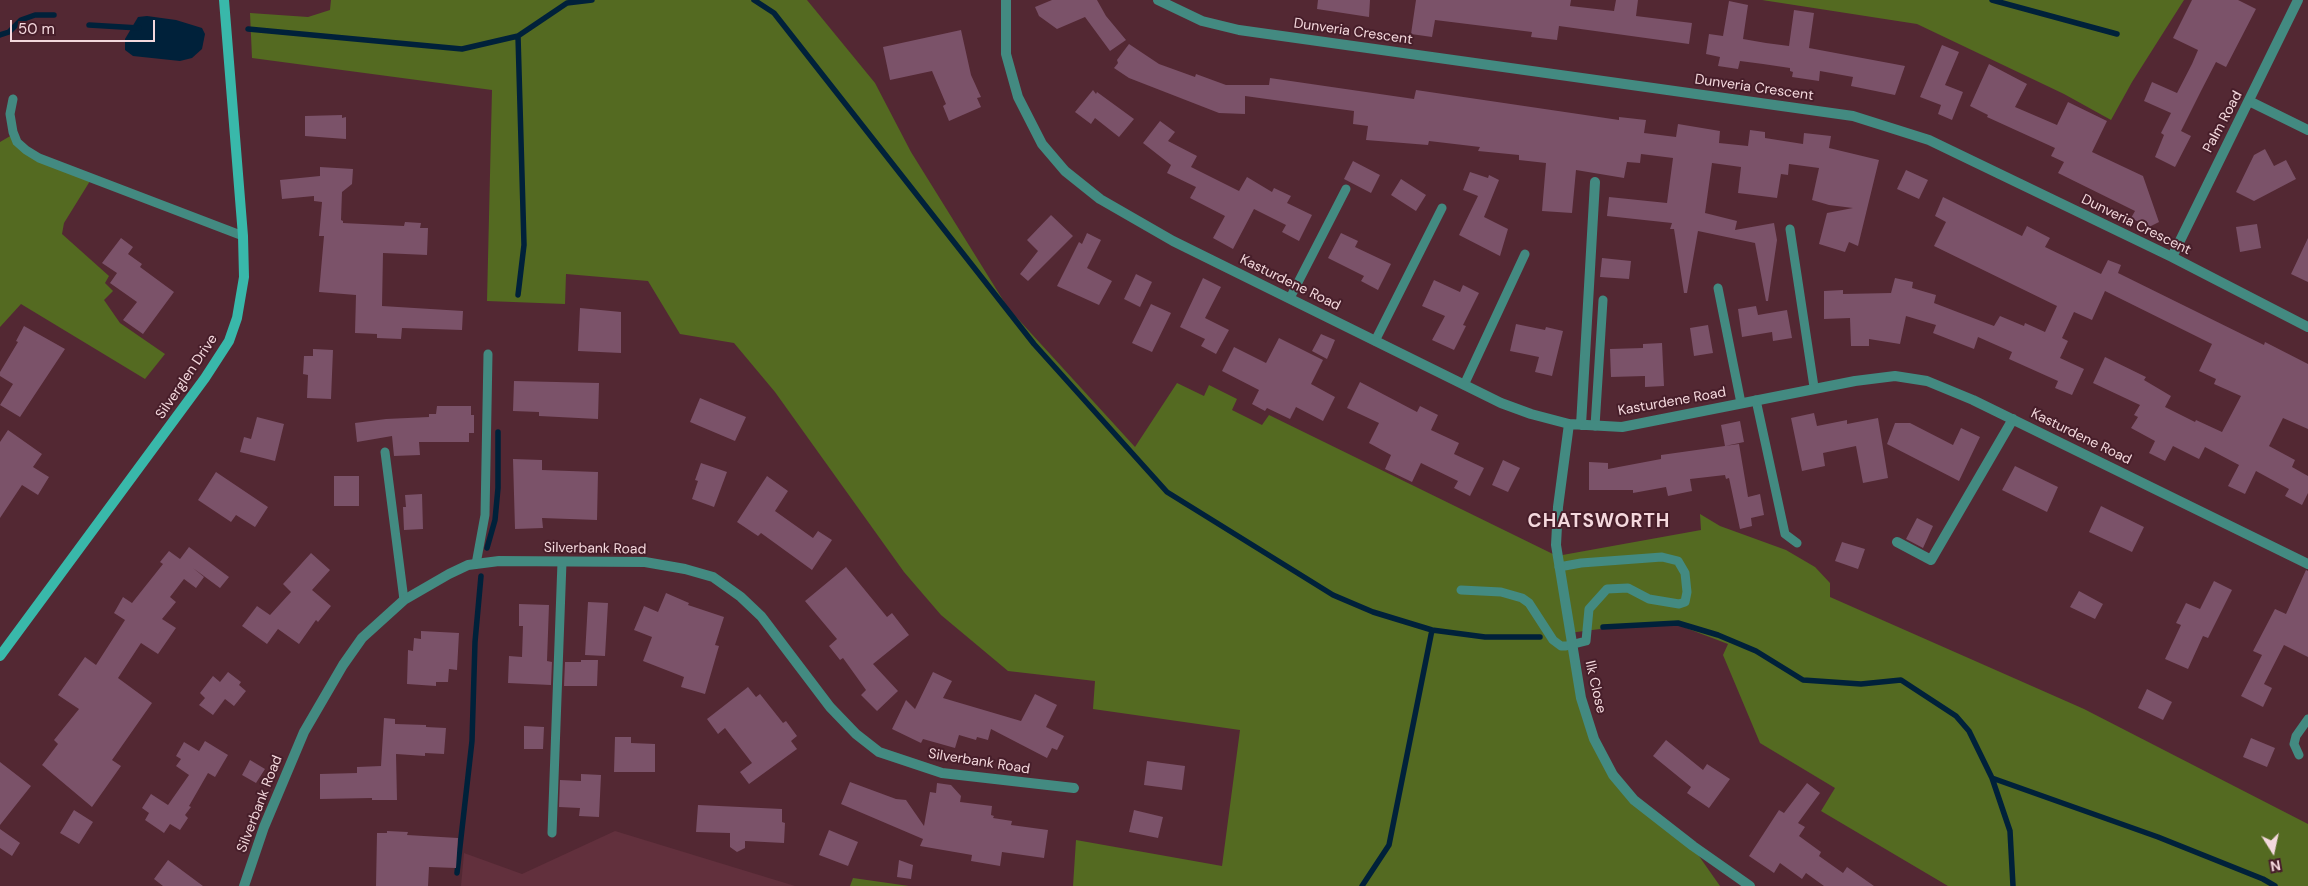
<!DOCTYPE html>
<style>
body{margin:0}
#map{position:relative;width:2308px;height:886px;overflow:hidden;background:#532833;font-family:"DM Sans",sans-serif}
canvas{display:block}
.north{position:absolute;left:2248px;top:826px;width:50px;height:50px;-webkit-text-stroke:4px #471e2a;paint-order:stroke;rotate:170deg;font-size:14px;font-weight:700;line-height:20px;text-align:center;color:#f4d8dd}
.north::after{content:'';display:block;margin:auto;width:18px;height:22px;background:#f4d8dd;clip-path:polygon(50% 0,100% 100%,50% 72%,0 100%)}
.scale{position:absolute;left:10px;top:20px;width:145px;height:22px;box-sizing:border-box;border:2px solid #f4d8dd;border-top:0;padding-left:6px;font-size:15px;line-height:18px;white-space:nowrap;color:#f4d8dd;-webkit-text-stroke:4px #471e2a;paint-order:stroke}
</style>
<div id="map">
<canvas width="2308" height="886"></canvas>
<div class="north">N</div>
<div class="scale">50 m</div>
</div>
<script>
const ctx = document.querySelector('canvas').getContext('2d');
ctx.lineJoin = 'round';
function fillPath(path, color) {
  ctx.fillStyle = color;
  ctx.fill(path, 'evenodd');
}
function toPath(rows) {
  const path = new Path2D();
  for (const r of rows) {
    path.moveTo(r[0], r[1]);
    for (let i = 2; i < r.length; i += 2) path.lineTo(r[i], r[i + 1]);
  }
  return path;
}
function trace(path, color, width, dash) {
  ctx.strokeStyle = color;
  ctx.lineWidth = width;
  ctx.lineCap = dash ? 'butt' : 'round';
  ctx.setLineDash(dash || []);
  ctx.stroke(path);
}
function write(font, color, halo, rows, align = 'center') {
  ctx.font = font + ' "DM Sans",sans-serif';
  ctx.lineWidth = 4;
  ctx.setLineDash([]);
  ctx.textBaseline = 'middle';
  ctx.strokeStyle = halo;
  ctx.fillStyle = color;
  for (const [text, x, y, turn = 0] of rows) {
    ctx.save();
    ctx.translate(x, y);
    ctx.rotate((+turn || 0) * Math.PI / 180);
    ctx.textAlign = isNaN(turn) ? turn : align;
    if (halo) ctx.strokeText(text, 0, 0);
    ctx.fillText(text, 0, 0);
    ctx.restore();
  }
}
fillPath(toPath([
 [615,831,795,886,461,886,464,853,522,874]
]), '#62303d');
fillPath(toPath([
 [331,0,807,0,875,83,911,152,1008,308,1135,447,1177,383,1204,396,1209,385,1237,399,1232,410,1262,425,1269,415,1557,556,1701,530,1700,514,1720,526,1786,550,1815,567,1830,583,1830,597,2084,709,2308,824,2308,886,1948,886,1821,811,1835,788,1760,743,1723,655,1728,644,1678,625,1600,629,1569,633,1579,698,1611,775,1694,849,1720,886,1073,886,1076,840,1222,866,1240,730,1093,709,1095,681,1008,671,941,615,904,572,775,392,734,343,680,334,648,281,566,274,565,304,487,301,492,90,252,58,250,13,308,17,330,10],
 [1762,0,2184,0,2132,82,2111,120,2064,94,1917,24],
 [12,135,17,145,90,181,64,223,62,234,109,276,105,283,113,291,104,300,120,323,165,354,145,379,21,304,0,327,0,142],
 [853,878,909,886,850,886]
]), '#546a21');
fillPath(toPath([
 [147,16,176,20,202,28,205,34,202,49,192,58,180,61,133,56,125,50,125,39,138,17]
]), '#00213a');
trace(toPath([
 [754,0,774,13,1034,344,1167,492,1333,595,1373,612,1432,630,1485,637,1540,637],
 [1992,0,2117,34],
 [89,25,139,28],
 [248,29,462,49,518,36,567,3,592,0],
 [0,35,9,32,21,20,35,15,54,15],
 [518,36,524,245,518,295],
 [487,548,495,520,498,488,498,432],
 [1603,627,1678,623,1718,635,1756,651,1803,680,1861,684,1901,680,1956,716,1969,731,1992,778,2010,831,2013,886],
 [1992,778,2158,837,2263,879,2275,886],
 [457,873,472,741,475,642,481,576],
 [1362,886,1389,845,1432,630]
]), '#00213a', 5.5);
fillPath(toPath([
 [1052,0,1097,0,1106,16,1126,40,1110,51,1085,17,1057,29,1039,16,1035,7],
 [1318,0,1370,0,1369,17,1317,9],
 [1416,0,1571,0,1570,6,1614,11,1616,0,1638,0,1636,16,1692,23,1689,44,1559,26,1557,40,1531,37,1532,32,1435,20,1432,37,1411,34],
 [2192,0,2238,0,2256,9,2226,67,2216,62,2201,91,2181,131,2191,136,2175,167,2155,157,2164,135,2161,133,2171,113,2144,101,2152,82,2177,93,2192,64,2198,50,2173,38],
 [1729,1,1748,5,1743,39,1766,43,1789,46,1794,10,1814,13,1809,48,1905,66,1895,95,1851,86,1853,77,1820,71,1819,81,1792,77,1793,72,1790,71,1790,68,1763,64,1740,61,1738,69,1718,66,1720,57,1706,54,1709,34,1723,36],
 [961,30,971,75,981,97,977,98,981,107,949,121,943,106,946,104,932,71,890,80,883,47],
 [1129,44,1159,64,1195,77,1196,74,1226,85,1269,85,1270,78,1414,99,1416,90,1619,120,1619,117,1646,120,1644,133,1676,137,1678,124,1720,131,1719,143,1748,146,1750,130,1765,132,1765,138,1803,144,1804,133,1831,136,1829,148,1879,160,1858,246,1849,242,1845,252,1819,244,1827,213,1853,208,1829,205,1812,200,1819,168,1789,164,1788,175,1781,174,1777,198,1738,193,1741,167,1712,163,1705,213,1737,221,1735,230,1774,223,1777,240,1768,301,1766,301,1755,243,1698,231,1687,293,1684,293,1674,229,1670,229,1672,223,1607,216,1609,197,1667,203,1673,158,1641,154,1640,163,1627,162,1624,178,1576,170,1572,213,1542,211,1546,163,1519,160,1519,155,1478,151,1480,147,1429,141,1428,145,1366,140,1368,126,1353,124,1354,111,1245,96,1245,114,1219,113,1129,78,1114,68,1118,63,1117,60],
 [1942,45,1959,52,1945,85,1963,92,1952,120,1938,114,1941,105,1920,97],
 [1989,64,2027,84,2015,107,2057,125,2068,102,2107,121,2092,152,2143,176,2159,222,2149,227,2131,218,2135,211,2058,173,2064,162,2051,156,2055,148,1987,117,1988,115,1970,106],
 [1093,90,1096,94,1097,92,1134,119,1119,137,1095,118,1091,124,1075,112],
 [342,115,342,118,346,117,346,139,305,136,305,116],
 [1160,121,1175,132,1168,141,1197,156,1191,167,1239,191,1247,177,1272,192,1274,188,1291,196,1287,203,1312,215,1299,241,1282,232,1286,225,1254,209,1233,249,1213,238,1225,216,1190,198,1196,187,1167,173,1171,165,1143,143],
 [2265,149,2274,166,2286,160,2296,179,2254,201,2236,192,2254,155],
 [1353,161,1380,175,1371,193,1344,179],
 [320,167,353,169,352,184,342,192,341,220,343,221,343,223,404,226,405,222,421,223,420,228,428,228,427,255,383,253,382,306,463,311,462,330,402,328,401,339,377,338,377,334,355,333,356,295,319,292,324,236,319,236,322,202,314,201,314,196,282,199,280,180,320,176],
 [1906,170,1928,180,1919,199,1897,189],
 [1470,172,1488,178,1489,175,1499,180,1484,217,1508,229,1500,256,1459,235,1478,196,1463,190],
 [1401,179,1426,195,1416,211,1391,195],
 [1943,197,2022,236,2027,226,2050,238,2045,247,2101,274,2108,260,2121,265,2118,273,2264,345,2265,342,2308,364,2308,429,2283,418,2269,446,2295,460,2292,467,2308,476,2308,493,2302,505,2285,496,2289,489,2256,471,2245,494,2228,486,2239,465,2205,447,2199,459,2173,446,2165,461,2149,453,2155,441,2131,428,2138,417,2134,415,2140,405,2093,383,2105,357,2146,377,2144,380,2171,396,2165,407,2195,422,2196,420,2222,432,2241,396,2214,384,2216,379,2199,371,2212,344,2105,291,2092,320,2074,312,2062,338,2068,341,2060,358,2084,369,2072,395,2055,388,2058,381,2009,359,2012,352,1978,337,1974,349,1933,333,1936,325,1906,316,1900,344,1869,339,1869,346,1851,346,1850,318,1824,319,1824,291,1843,290,1843,294,1891,293,1895,278,1913,282,1912,288,1936,295,1934,303,1994,326,2000,316,2024,326,2025,323,2045,332,2057,306,1934,246,1946,222,1935,216],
 [1051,215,1073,236,1028,281,1020,274,1038,251,1027,240],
 [2257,224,2261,248,2240,252,2236,227],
 [1087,233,1101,240,1087,268,1112,281,1099,305,1057,286,1079,242,1082,244],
 [1341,233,1358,241,1355,247,1391,264,1378,290,1361,281,1364,276,1328,258],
 [121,238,133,247,128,254,142,264,140,267,174,292,143,334,123,320,137,302,110,283,117,273,102,263],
 [2308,238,2308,282,2291,274],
 [1602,258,1631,261,1629,279,1600,277],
 [1136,274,1152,282,1140,307,1124,299],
 [1203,278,1221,287,1205,318,1229,330,1216,354,1201,346,1205,339,1180,327],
 [1434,280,1460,292,1463,285,1479,293,1463,325,1466,326,1454,350,1432,340,1445,316,1422,306],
 [1151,304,1171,313,1152,352,1132,343],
 [1756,306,1758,315,1787,310,1792,338,1773,341,1772,332,1742,337,1738,309],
 [580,308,621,312,621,353,578,351],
 [1516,324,1545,330,1546,327,1563,331,1552,376,1535,372,1539,357,1510,351],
 [1708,325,1713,353,1694,356,1690,328],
 [24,326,65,349,20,417,0,405,13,384,0,376,0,372,18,342,16,341],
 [1321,334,1335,340,1327,359,1312,351],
 [1279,338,1323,360,1311,384,1335,397,1323,421,1296,407,1290,419,1267,408,1265,411,1252,404,1259,390,1222,371,1234,347,1266,363],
 [1662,343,1664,386,1645,387,1645,376,1611,377,1610,349,1643,348,1643,344],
 [313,349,333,350,331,399,307,398,308,375,303,374,304,356,313,356],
 [514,381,599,383,598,419,539,416,539,412,513,411],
 [1360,382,1417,412,1420,406,1438,415,1431,430,1459,443,1454,454,1484,468,1470,496,1454,488,1458,481,1421,463,1412,482,1385,469,1391,455,1369,443,1379,423,1347,408],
 [700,398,746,417,735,441,690,422],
 [437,406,471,406,471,415,474,415,474,433,469,433,469,442,419,442,420,455,394,456,392,436,357,442,355,423,386,419,429,417,429,414,436,414],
 [1814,413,1817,426,1847,420,1847,424,1878,418,1888,478,1863,483,1856,446,1823,453,1825,466,1802,471,1791,418],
 [257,417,284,424,275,461,240,452,244,437,251,439],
 [1740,421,1744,442,1725,446,1721,425],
 [1895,423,1910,423,1953,445,1961,428,1980,437,1959,481,1887,444],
 [8,430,42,454,33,467,49,477,38,495,22,485,0,518,0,442],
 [1739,444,1748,497,1760,494,1764,515,1751,518,1752,526,1740,529,1729,478,1726,479,1725,475,1690,479,1692,491,1668,496,1666,487,1633,493,1633,490,1589,490,1589,462,1608,463,1608,469,1661,459,1661,455],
 [513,459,542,460,542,470,598,472,597,520,542,518,543,528,515,529],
 [1503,460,1520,468,1508,492,1492,485],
 [701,463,727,472,714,507,692,499,698,481,695,480],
 [2015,466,2058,487,2047,512,2002,490],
 [216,472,268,507,255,527,236,515,231,522,198,500],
 [334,476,359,476,359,506,334,506],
 [767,476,788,491,775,511,813,538,818,531,832,540,812,570,761,533,758,536,737,522],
 [422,494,423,529,404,530,403,507,406,507,405,495],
 [2101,506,2144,527,2132,552,2089,532],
 [1917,518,1933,526,1923,548,1906,539],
 [1842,542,1865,549,1858,569,1835,561],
 [189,547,229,577,220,588,193,568,204,577,196,588,184,579,170,597,176,602,162,619,176,628,158,654,141,643,118,678,152,703,112,760,121,766,92,807,42,765,58,744,54,740,79,709,58,695,85,657,96,665,125,620,114,613,123,597,132,603,163,564,160,562,169,551,180,559],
 [311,553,330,570,312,590,331,606,318,622,316,620,299,644,278,629,267,644,242,626,257,606,270,615,291,592,283,584],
 [846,567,887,617,892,613,909,635,873,664,898,691,877,711,861,695,866,690,843,658,840,660,829,646,837,639,805,601],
 [2306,570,2308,571,2308,657,2284,645,2264,684,2272,688,2263,707,2241,696,2262,655,2253,651,2275,609,2286,614],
 [2214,581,2232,590,2208,638,2203,636,2188,669,2165,659,2181,625,2176,623,2186,603,2200,609],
 [2079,591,2103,604,2095,619,2070,607],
 [666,593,689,603,688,605,724,617,715,645,719,646,705,694,681,687,684,677,643,661,652,637,634,630,644,606,658,612],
 [588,602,608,603,605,656,585,655],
 [519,604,549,605,547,661,552,662,551,685,508,683,509,656,522,657,523,626,519,626],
 [421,631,459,633,457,670,449,669,448,682,436,682,436,686,407,684,408,650,413,651,414,638,421,639],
 [581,660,598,660,597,686,564,686,565,662,581,662],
 [228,672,241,682,239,685,246,691,234,706,225,699,213,715,199,705,205,698,200,693,213,676,220,682],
 [933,672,952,681,943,698,1021,721,1035,694,1057,705,1046,727,1064,736,1057,750,1052,748,1047,758,991,729,988,740,977,737,976,740,959,735,955,748,923,739,921,743,892,729,906,700,915,709],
 [748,687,756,697,760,694,783,723,786,721,797,736,791,741,797,749,749,784,740,772,752,763,725,728,718,734,707,719],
 [2147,689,2172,702,2163,720,2138,708],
 [384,718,395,719,395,724,426,725,426,727,446,728,444,754,425,753,425,756,396,754,397,800,372,800,372,798,320,799,320,774,357,773,357,767,381,766],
 [524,726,544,727,543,749,524,749],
 [615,737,631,737,631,743,655,744,655,772,614,772],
 [2251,738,2275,748,2267,767,2243,757],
 [1666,740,1703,770,1707,764,1730,779,1709,808,1687,793,1691,787,1653,756],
 [205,741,228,755,215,777,208,773,189,806,191,807,185,815,188,818,180,830,170,824,164,833,145,820,149,813,142,808,151,794,168,805,189,775,176,766,181,759,176,756,184,742,199,751],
 [250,760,265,769,256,783,242,775],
 [1147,761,1185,766,1182,790,1144,785],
 [0,762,31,786,0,825],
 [581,774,601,775,599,817,579,816,580,808,559,807,560,780,581,781],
 [850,782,896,799,906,800,924,826,930,792,936,793,937,783,951,785,961,796,960,802,992,806,991,815,994,816,993,818,1012,821,1011,825,1048,830,1044,858,1002,852,1000,866,971,861,972,855,920,846,923,839,841,804],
 [1807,783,1820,793,1798,823,1805,827,1799,836,1821,852,1819,856,1843,873,1847,867,1874,886,1824,886,1806,873,1802,879,1780,863,1774,873,1749,856,1779,810,1784,813],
 [698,805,782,809,782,822,785,823,784,843,745,841,745,848,737,852,730,847,730,833,696,832],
 [74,810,93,822,79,844,60,833],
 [1134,810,1163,817,1158,838,1129,832],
 [0,829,20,843,12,856,0,848],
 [829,830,858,842,848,866,819,855],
 [387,831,408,832,407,835,458,838,456,868,429,867,428,886,376,886,377,833,387,833],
 [168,860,203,886,163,886,154,879],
 [899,860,913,865,911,879,897,877]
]), '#7b5269');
trace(toPath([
 [13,99,10,114,13,132,17,142,26,150,39,158,243,236],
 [1790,229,1814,387],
 [1718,288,1741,403],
 [1290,298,1346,189],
 [1375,341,1442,208],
 [1464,385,1525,254],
 [1756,400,1785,534,1797,543],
 [1595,426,1603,300],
 [385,452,404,600],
 [476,564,485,515,488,354],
 [1461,590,1501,592,1522,598,1529,603,1553,640,1561,646,1566,646,1586,641,1589,609,1607,589,1628,588,1649,599,1679,604,1685,602,1687,592,1685,573,1678,561,1662,557,1581,563,1559,567],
 [2299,755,2294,744,2296,736,2308,719],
 [552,833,562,562]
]), '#438a81', 9);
trace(toPath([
 [1006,0,1006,54,1018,97,1042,144,1065,171,1100,199,1173,241,1501,403,1531,414,1569,424,1622,427,1855,381,1895,376,1927,381,1973,400,2308,564],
 [1158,0,1202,21,1239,30,1853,116,1929,140,2172,257,2308,327],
 [2249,101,2308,130],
 [2172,257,2298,0],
 [1569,424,1558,507,1556,545,1581,698,1594,739,1613,775,1634,800,1693,846,1750,886],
 [1581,425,1595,182],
 [1897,542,1931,560,2013,419],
 [244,886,264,827,304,732,343,665,362,638,404,600,449,574,468,565,499,561,645,562,685,569,713,577,741,597,761,616,830,707,856,734,879,752,942,773,1074,788]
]), '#438a81', 10);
trace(toPath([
 [0,656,205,378,229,341,237,318,244,277,243,236,224,0]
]), '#39b8aa', 10);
write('14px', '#f4d8dd', '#471e2a', [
 ["Dunveria Crescent",1353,32,8],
 ["Dunveria Crescent",1754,88,8],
 ["Palm Road",2223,122,-62],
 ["Dunveria Crescent",2136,225,26],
 ["Kasturdene Road",1290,283,26],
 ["Silverglen Drive",187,377,-56],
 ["Kasturdene Road",1672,402,-10],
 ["Kasturdene Road",2081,437,26],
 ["Silverbank Road",595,549,1],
 ["Ilk Close",1595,687,77],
 ["Silverbank Road",979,762,9],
 ["Silverbank Road",260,804,-69]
]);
ctx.letterSpacing = '1px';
write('bold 19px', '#f4d8dd', '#471e2a', [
 ["CHATSWORTH",1599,522]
]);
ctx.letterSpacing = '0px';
</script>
